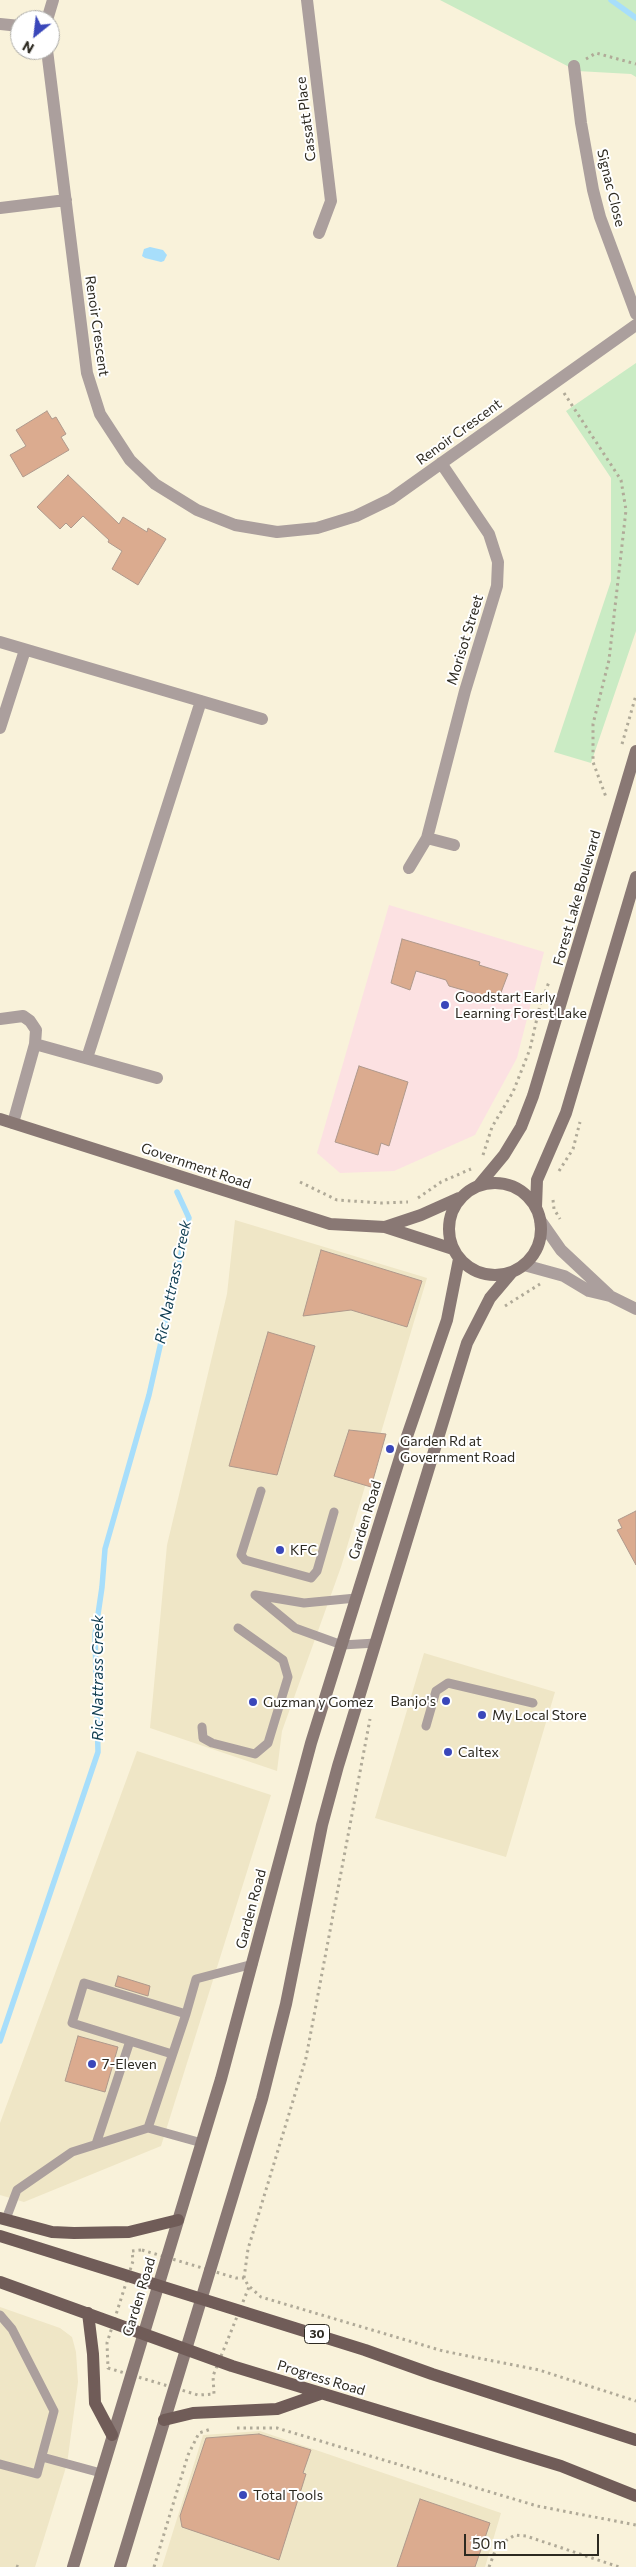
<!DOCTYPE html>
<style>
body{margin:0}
#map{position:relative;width:636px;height:2567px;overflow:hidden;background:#f9f2da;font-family:Commissioner,sans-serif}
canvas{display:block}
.north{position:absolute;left:10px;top:10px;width:50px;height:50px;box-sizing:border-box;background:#fff;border:1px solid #abaaa6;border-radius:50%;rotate:209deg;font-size:14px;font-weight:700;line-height:20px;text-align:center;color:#2d2a21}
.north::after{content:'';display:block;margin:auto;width:18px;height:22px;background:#3a47ba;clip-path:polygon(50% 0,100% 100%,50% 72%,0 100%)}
.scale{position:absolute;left:464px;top:2534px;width:135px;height:22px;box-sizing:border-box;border:2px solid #2d2a21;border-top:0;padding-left:6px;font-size:15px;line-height:18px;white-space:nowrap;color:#2d2a21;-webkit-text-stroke:4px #fff;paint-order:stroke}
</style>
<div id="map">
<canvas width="636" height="2567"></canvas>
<div class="north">N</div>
<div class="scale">50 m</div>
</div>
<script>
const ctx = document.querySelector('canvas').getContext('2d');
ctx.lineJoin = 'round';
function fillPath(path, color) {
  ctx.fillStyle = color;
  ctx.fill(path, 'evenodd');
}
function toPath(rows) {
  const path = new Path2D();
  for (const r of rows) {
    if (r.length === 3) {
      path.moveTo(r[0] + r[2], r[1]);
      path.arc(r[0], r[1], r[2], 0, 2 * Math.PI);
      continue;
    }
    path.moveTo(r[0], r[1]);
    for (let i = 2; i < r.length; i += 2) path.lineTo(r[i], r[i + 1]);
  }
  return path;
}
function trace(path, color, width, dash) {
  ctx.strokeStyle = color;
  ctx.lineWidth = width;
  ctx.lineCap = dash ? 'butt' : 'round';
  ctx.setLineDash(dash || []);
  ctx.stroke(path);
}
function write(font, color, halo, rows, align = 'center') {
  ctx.font = font + ' Commissioner,sans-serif';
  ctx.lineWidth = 4;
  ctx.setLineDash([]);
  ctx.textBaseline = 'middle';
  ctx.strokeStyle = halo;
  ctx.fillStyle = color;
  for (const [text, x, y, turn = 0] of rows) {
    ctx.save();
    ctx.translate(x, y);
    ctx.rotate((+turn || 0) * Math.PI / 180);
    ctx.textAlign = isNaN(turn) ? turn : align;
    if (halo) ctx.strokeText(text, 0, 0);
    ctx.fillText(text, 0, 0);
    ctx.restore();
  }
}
fillPath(toPath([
 [235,1220,427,1278,341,1567,282,1731,277,1771,150,1728,167,1545,227,1294],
 [424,1653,555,1692,506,1857,375,1818],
 [137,1751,271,1795,161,2146,24,2202,0,2195,0,2123],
 [0,2307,60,2328,72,2337,76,2352,78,2382,67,2464,35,2567,0,2567],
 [260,2431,501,2513,485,2567,162,2567,203,2435]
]), '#efe6c6');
fillPath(toPath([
 [389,905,544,952,517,1058,475,1135,394,1171,340,1173,317,1153]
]), '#fce1e2');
fillPath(toPath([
 [440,0,636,0,636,77,631,74,577,71],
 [636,363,636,631,591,763,554,752,611,581,611,478,566,411]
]), '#caebc4');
fillPath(toPath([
 [150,247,163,250,167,255,164,261,161,262,145,258,142,256,144,249]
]), '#a7defb');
trace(toPath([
 [611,0,636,18],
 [0,2041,98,1752,95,1635,102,1587,105,1549,149,1395,189,1218,177,1192]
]), '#a7defb', 5.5);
const building = toPath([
 [47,411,52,419,56,417,66,434,61,437,69,450,23,477,10,455,26,446,16,430,47,411],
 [68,475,119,524,123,517,147,532,148,528,166,539,138,585,112,569,122,551,108,542,109,540,83,516,71,528,66,523,60,529,37,507,68,475],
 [402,939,480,962,479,965,508,974,500,995,490,992,484,996,449,986,446,980,416,971,410,990,391,983,402,939],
 [359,1066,408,1082,389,1146,381,1143,378,1155,335,1142,359,1066],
 [321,1250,422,1281,407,1327,351,1310,303,1316,321,1250],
 [268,1332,315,1346,277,1475,229,1466,268,1332],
 [349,1430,386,1434,371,1487,334,1476,349,1430],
 [636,1511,636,1565,617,1530,622,1528,618,1520,636,1511],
 [118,1976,150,1986,148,1996,115,1986,118,1976],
 [78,2036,118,2047,105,2092,65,2081,78,2036],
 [259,2434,311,2450,303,2473,306,2474,279,2560,182,2527,180,2516,206,2438,259,2434],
 [420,2499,490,2523,475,2567,397,2567,420,2499]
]);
fillPath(building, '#dbab8f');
trace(building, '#af998c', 1);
trace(toPath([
 [586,59,596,53,636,64],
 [564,393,621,480,626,510,609,660,593,724,593,762,606,797],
 [622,744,636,695],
 [483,1155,492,1127,513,1092,530,1049,540,1005,549,982],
 [559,1171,573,1149,580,1122],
 [300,1182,337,1200,382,1203,408,1202],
 [418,1198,441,1182,471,1169],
 [553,1200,554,1209,560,1219],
 [505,1306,540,1284],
 [142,2250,236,2278,244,2278,249,2287,213,2376,214,2394,198,2395,108,2368,107,2343,133,2261,132,2251,142,2250],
 [244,2278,248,2249,306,2058,370,1719],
 [250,2287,261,2297,443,2351,539,2370,636,2401],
 [237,2428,277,2428,537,2506,636,2525],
 [16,2566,19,2567],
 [154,2567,188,2455,199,2433,211,2429],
 [489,2567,497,2546,515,2535,526,2536,619,2567]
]), '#b0aa98', 3, [2.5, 4]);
trace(toPath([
 [261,1491,241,1555,245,1560,311,1578,317,1571,334,1512],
 [255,1595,295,1628,342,1645,376,1643],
 [256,1595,304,1603,356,1598],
 [426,1726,436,1691,448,1683,533,1703],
 [202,1727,203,1738,212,1743,255,1754,268,1743,288,1677,283,1660,238,1628],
 [172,2054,72,2023,84,1983,186,2014,196,1979,253,1964],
 [148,2128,202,2143],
 [96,2144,130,2041],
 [6,2219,17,2190,72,2152,148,2128,186,2014],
 [0,2315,12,2329,54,2411,37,2474,0,2464],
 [42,2457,101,2473]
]), '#ab9f9d', 9);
trace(toPath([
 [307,0,331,201,319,233],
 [47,20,53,0],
 [0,24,20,26],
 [47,50,87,373,100,414,130,460,155,484,197,510,235,525,277,532,317,528,356,516,391,499,636,325],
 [574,66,581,123,593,190,600,217,636,314],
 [0,208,66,200],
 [0,642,262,719],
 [0,728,25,650],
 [427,838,465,691,497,586,498,562,489,534,441,463],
 [409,868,427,838,454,845],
 [0,1019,23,1016,30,1021,36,1030,35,1044,13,1123],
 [35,1044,157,1078],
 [87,1058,201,701],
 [540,1220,561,1250,609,1295],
 [524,1265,564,1276,589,1291,610,1296,636,1309]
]), '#ab9f9d', 12);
trace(toPath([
 [0,1119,330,1224,385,1227,453,1249],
 [495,1229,46],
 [479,1185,504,1155,521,1127,533,1096,636,751],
 [536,1207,537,1180,566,1113,636,877],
 [385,1227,421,1215,459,1198],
 [73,2567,221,2079,311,1743,403,1448,447,1320,459,1259],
 [120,2567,262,2099,286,2004,322,1825,338,1766,467,1343,490,1298,512,1272]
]), '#897874', 12);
trace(toPath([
 [0,2218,52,2232,74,2233,129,2232,178,2220],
 [0,2236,365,2350,432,2374,636,2440],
 [0,2282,232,2366,561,2466,636,2496],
 [88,2313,93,2354,95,2403,112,2435],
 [164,2420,193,2413,277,2409,320,2394]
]), '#705c58', 12);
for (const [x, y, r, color] of [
 [445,1005,5,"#3a47ba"],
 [390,1449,5,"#3a47ba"],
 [280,1550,5,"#3a47ba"],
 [446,1701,5,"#3a47ba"],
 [253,1702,5,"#3a47ba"],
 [482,1715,5,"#3a47ba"],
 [448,1752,5,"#3a47ba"],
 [92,2064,5,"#3a47ba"],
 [243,2495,5,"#3a47ba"]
]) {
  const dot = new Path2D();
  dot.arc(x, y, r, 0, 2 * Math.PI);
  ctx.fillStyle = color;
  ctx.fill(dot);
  trace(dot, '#fff', 2);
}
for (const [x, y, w] of [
 [317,2334,25]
]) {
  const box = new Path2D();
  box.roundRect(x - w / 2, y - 9.5, w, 19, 4);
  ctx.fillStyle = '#fff';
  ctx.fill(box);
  trace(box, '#2d2a21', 1);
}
write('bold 12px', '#2d2a21', null, [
 ["30",317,2334]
]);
write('14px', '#2d2a21', '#fff', [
 ["Cassatt Place",306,119,-97],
 ["Signac Close",611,188,76],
 ["Renoir Crescent",97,326,82],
 ["Renoir Crescent",459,432,-36],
 ["Morisot Street",465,640,-73],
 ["Forest Lake Boulevard",577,898,-74],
 ["Government Road",196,1166,19],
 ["Garden Road",365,1520,-73],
 ["Garden Road",251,1909,-75],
 ["Garden Road",139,2297,-73],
 ["Progress Road",321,2378,17]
]);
write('14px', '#2d2a21', '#fff', [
 ["Goodstart Early",455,997],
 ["Learning Forest Lake",455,1013],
 ["Garden Rd at",400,1441],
 ["Government Road",400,1457],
 ["KFC",290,1550],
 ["Banjo's",436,1701,"right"],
 ["Guzman y Gomez",263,1702],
 ["My Local Store",492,1715],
 ["Caltex",458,1752],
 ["7-Eleven",102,2064],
 ["Total Tools",253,2495]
], 'left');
write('italic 15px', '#103e52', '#fff', [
 ["Ric Nattrass Creek",173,1282,-78],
 ["Ric Nattrass Creek",98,1678,-90]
]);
</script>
